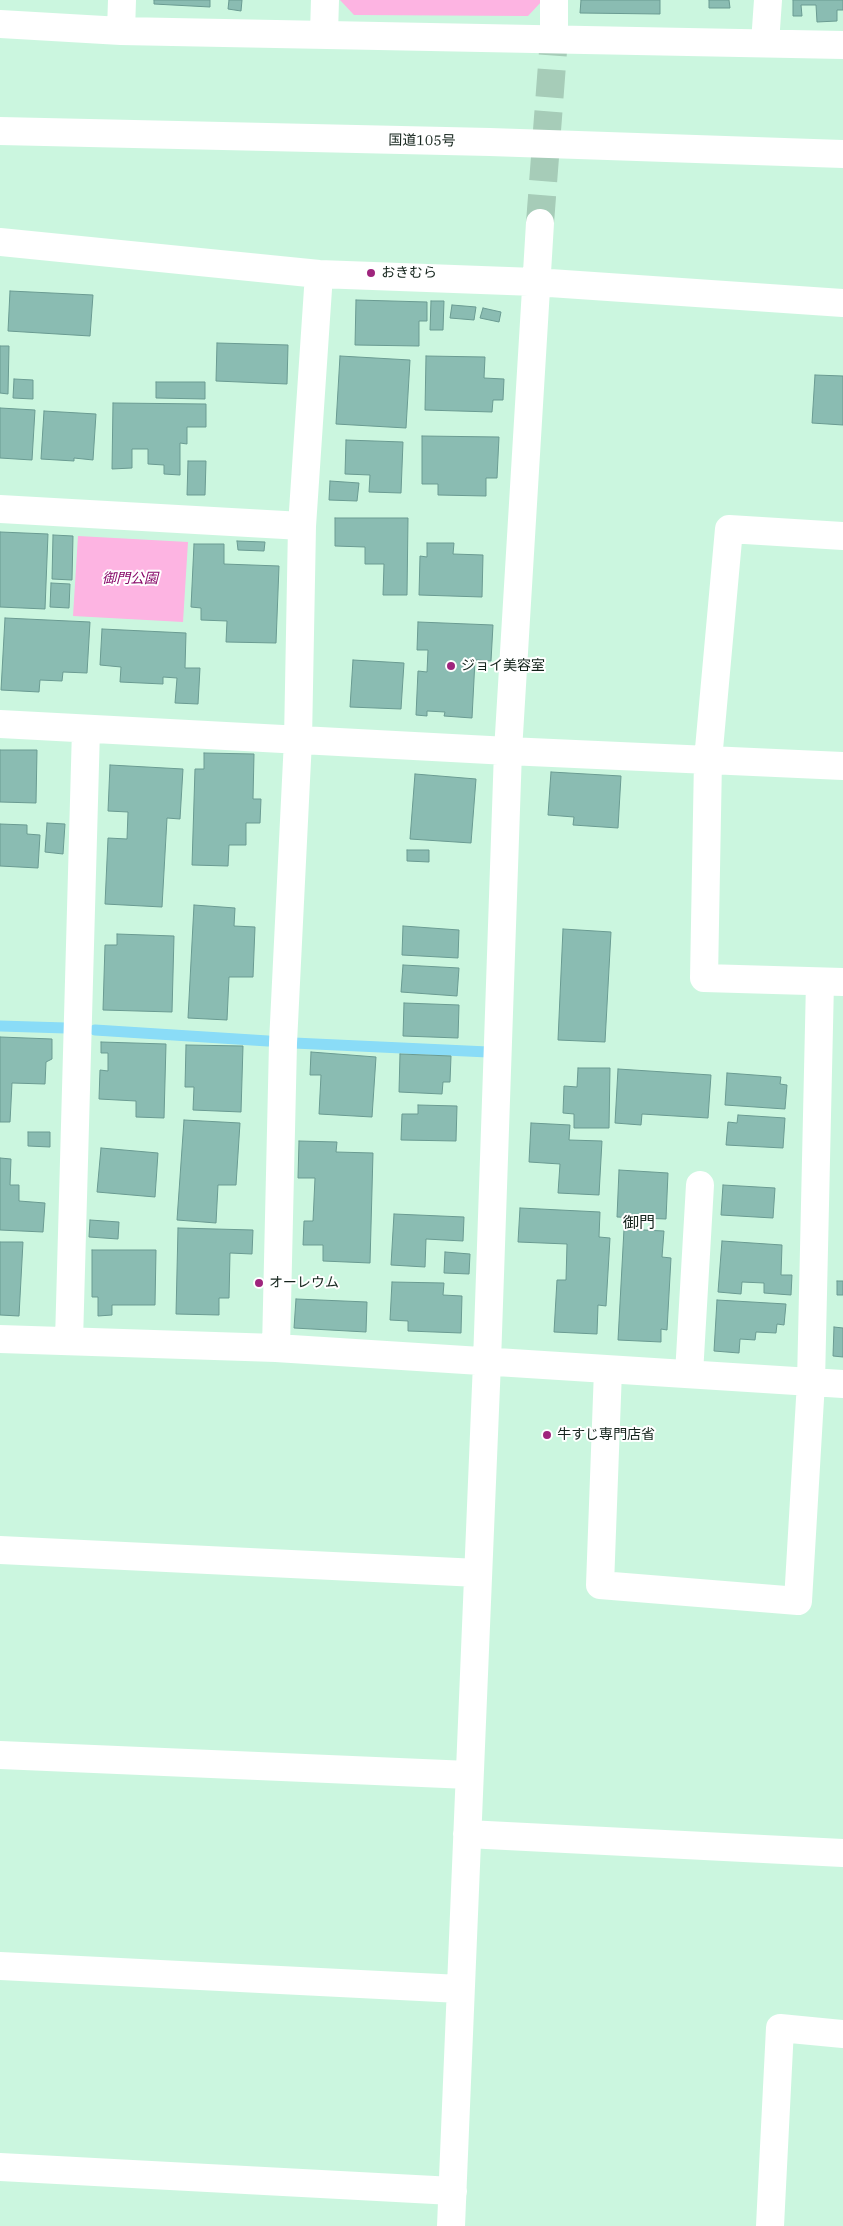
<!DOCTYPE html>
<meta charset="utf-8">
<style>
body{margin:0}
canvas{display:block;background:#cbf6df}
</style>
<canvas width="843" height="2226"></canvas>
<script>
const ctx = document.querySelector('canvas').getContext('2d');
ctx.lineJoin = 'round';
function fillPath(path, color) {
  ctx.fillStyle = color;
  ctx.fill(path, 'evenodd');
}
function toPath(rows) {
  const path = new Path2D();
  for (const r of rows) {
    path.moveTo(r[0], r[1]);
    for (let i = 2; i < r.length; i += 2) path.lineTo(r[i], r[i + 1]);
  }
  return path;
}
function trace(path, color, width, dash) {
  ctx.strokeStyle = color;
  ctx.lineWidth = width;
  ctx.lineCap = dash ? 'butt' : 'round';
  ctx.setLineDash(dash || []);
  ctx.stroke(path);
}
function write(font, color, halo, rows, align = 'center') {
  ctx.font = font + ' "IBM Plex Serif","Noto Sans JP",serif';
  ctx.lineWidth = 4;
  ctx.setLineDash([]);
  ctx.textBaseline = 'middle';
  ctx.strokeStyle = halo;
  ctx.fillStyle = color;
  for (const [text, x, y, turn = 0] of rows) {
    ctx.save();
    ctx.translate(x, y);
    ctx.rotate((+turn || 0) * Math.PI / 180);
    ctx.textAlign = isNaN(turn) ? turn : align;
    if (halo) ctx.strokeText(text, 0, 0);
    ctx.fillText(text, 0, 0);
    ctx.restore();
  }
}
fillPath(toPath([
 [340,0,542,0,542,1,528,16,354,15],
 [78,536,188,542,183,622,73,616]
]), '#fdb4e2');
trace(toPath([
 [0,1026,66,1028],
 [95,1030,268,1041],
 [294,1043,488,1052]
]), '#8adcf7', 11);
const building = toPath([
 [154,0,210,0,210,7,154,4,154,0],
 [229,0,242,0,241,11,228,9,229,0],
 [581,0,660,0,660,14,580,13,581,0],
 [709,0,729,0,730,8,709,8,709,0],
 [793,0,843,0,843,10,837,10,837,21,817,22,816,5,801,5,802,16,793,16,793,0],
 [10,291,93,295,90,336,8,331,10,291],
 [356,300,427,302,427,321,419,321,419,346,355,345,356,300],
 [431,301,444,301,443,330,430,330,431,301],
 [452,305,476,307,474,320,450,318,452,305],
 [483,308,501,312,499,322,480,318,483,308],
 [217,343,288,345,287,384,216,381,217,343],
 [0,346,9,346,8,394,0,393,0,346],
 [340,356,410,360,406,428,336,424,340,356],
 [426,356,485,357,484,378,504,379,503,400,493,400,492,412,425,410,426,356],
 [815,375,843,376,843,425,812,423,815,375],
 [14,379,33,380,33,399,13,398,14,379],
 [156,382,205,382,205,399,156,398,156,382],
 [113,403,206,404,206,427,187,427,187,444,180,443,180,475,164,474,164,465,148,464,148,449,132,449,132,468,112,469,113,403],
 [0,408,35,410,32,460,0,458,0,408],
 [44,411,96,414,93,460,74,458,74,461,41,459,44,411],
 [422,436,499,437,497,478,486,478,486,496,438,495,438,484,422,484,422,436],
 [346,440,403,442,401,493,369,492,370,475,345,474,346,440],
 [188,461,206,461,205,495,187,495,188,461],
 [330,481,359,483,357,501,329,500,330,481],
 [335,518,408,518,407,595,383,595,384,564,365,564,365,547,335,546,335,518],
 [0,532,48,534,45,609,0,607,0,532],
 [53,535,73,536,72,580,52,579,53,535],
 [237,541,265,542,264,551,238,550,237,541],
 [427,543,454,543,453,554,483,555,482,597,419,595,420,556,427,557,427,543],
 [194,544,224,544,224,564,279,566,276,643,226,642,227,621,201,620,201,608,191,607,194,544],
 [51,583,70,584,69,608,50,607,51,583],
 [5,618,90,622,87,673,63,672,62,681,40,680,39,692,1,690,5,618],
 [418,622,493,625,491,661,475,660,472,718,444,716,445,712,427,711,427,716,416,715,418,671,427,672,428,650,417,650,418,622],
 [102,629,186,633,185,668,200,668,198,704,175,703,177,678,163,677,163,684,120,682,121,667,100,665,102,629],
 [353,660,404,663,401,709,350,707,353,660],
 [0,750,37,750,36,803,0,802,0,750],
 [204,753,254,754,253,799,261,799,260,823,246,823,246,845,229,845,228,866,192,865,195,769,204,769,204,753],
 [110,765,183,769,180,819,167,818,162,907,105,904,108,838,127,839,128,812,108,811,110,765],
 [551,772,621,776,618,828,573,825,574,817,548,815,551,772],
 [415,774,476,779,471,843,410,839,415,774],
 [47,823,65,824,63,854,45,852,47,823],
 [0,824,27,825,27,834,40,835,38,868,0,866,0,824],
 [407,850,429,850,429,862,407,861,407,850],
 [194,905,235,908,234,926,255,927,253,977,229,977,227,1020,188,1018,194,905],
 [403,926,459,930,458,958,402,955,403,926],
 [563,929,611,932,605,1042,558,1040,563,929],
 [117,934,174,936,172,1012,103,1010,105,945,117,945,117,934],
 [403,965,459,968,457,996,401,992,403,965],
 [404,1003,459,1005,458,1038,403,1036,404,1003],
 [0,1037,52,1039,52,1059,46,1062,45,1084,12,1083,10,1122,0,1122,0,1037],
 [101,1042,166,1044,164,1118,136,1117,136,1101,99,1099,100,1070,108,1071,108,1053,101,1053,101,1042],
 [186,1045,243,1046,241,1112,193,1110,194,1087,185,1087,186,1045],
 [311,1052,376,1057,372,1117,319,1114,321,1075,310,1075,311,1052],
 [400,1054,451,1056,450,1082,443,1082,442,1094,399,1092,400,1054],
 [578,1068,610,1068,609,1128,574,1128,574,1114,563,1113,564,1086,577,1087,578,1068],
 [618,1069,711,1075,708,1118,642,1114,641,1125,615,1123,618,1069],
 [727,1073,781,1077,780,1084,787,1085,785,1109,725,1105,727,1073],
 [418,1105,457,1106,456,1141,401,1140,402,1114,418,1114,418,1105],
 [738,1115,785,1118,783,1148,726,1145,728,1122,737,1123,738,1115],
 [184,1120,240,1123,236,1185,218,1185,216,1223,177,1220,184,1120],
 [531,1123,570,1125,569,1140,602,1141,599,1195,558,1193,560,1164,529,1162,531,1123],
 [28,1132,50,1132,50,1147,28,1146,28,1132],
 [299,1141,337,1142,336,1152,373,1153,370,1263,323,1261,323,1245,303,1245,304,1221,313,1221,315,1178,298,1178,299,1141],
 [101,1148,158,1153,155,1197,97,1192,101,1148],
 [0,1158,11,1159,10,1185,19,1185,19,1201,45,1203,43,1232,0,1230,0,1158],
 [619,1170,668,1173,666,1219,617,1217,619,1170],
 [723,1185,775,1188,773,1218,721,1215,723,1185],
 [520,1208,600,1212,599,1237,610,1238,606,1306,598,1305,597,1334,554,1332,557,1280,566,1280,567,1244,518,1242,520,1208],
 [394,1214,464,1217,463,1241,426,1239,425,1267,391,1265,394,1214],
 [90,1220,119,1222,118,1239,89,1237,90,1220],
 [178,1228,253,1230,252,1254,230,1253,229,1298,219,1298,219,1315,176,1314,178,1228],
 [624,1229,664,1231,662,1257,671,1258,667,1330,661,1329,661,1342,618,1340,624,1229],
 [722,1241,782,1245,781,1275,792,1275,791,1295,764,1293,764,1283,742,1282,741,1294,718,1292,722,1241],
 [0,1242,23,1242,19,1316,0,1315,0,1242],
 [92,1250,156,1250,155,1305,112,1305,112,1315,98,1316,98,1297,92,1297,92,1250],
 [445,1252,470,1254,469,1274,444,1273,445,1252],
 [837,1281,843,1281,843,1295,837,1295,837,1281],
 [392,1282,444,1283,443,1295,462,1296,461,1333,408,1331,408,1321,390,1320,392,1282],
 [296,1299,367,1302,366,1332,294,1328,296,1299],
 [717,1300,786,1304,784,1325,777,1324,776,1333,756,1332,755,1340,740,1339,739,1353,714,1351,717,1300],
 [834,1327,843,1328,843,1357,833,1356,834,1327]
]);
fillPath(building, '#8abcb2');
trace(building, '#6a9b92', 1);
trace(toPath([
 [540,223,554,38]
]), '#a6ccb8', 28, [28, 14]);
trace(toPath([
 [0,24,121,31,843,45],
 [121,31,122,0],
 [324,33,325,0],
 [554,38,554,0],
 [765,43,768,0],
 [0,242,319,274,535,282,843,303],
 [0,509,302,526],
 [843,536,729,529,708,760,704,978,843,982],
 [0,724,508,751,843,766],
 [0,1339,276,1348,843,1384],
 [69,1341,86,729],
 [276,1348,283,1043,298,740,302,526,319,274],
 [608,1370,600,1585,798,1601,811,1382,820,982],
 [689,1374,700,1185],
 [0,1550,478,1573],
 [0,1755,469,1775],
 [467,1834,843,1853],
 [0,1966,460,1989],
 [0,2167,453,2191],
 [451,2226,487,1362,508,751,540,223],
 [770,2226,780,2028,843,2034]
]), '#fff', 28);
trace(toPath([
 [0,131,490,142,843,154]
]), '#fff', 28);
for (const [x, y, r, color] of [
 [371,273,5,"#9f257d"],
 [451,666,5,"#9f257d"],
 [259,1283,5,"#9f257d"],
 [547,1435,5,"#9f257d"]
]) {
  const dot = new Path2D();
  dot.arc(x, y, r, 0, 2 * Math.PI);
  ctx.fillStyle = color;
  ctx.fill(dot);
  trace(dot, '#fff', 2);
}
write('14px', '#14241c', '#fff', [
 ["国道105号",422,141,1]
]);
write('14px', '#14241c', '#fff', [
 ["おきむら",381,273],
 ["ジョイ美容室",461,666],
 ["オーレウム",269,1283],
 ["牛すじ専門店省",557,1435]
], 'left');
write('italic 14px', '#870768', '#fff', [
 ["御門公園",130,579]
]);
write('16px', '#14241c', '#fff', [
 ["御門",639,1223]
]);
</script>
